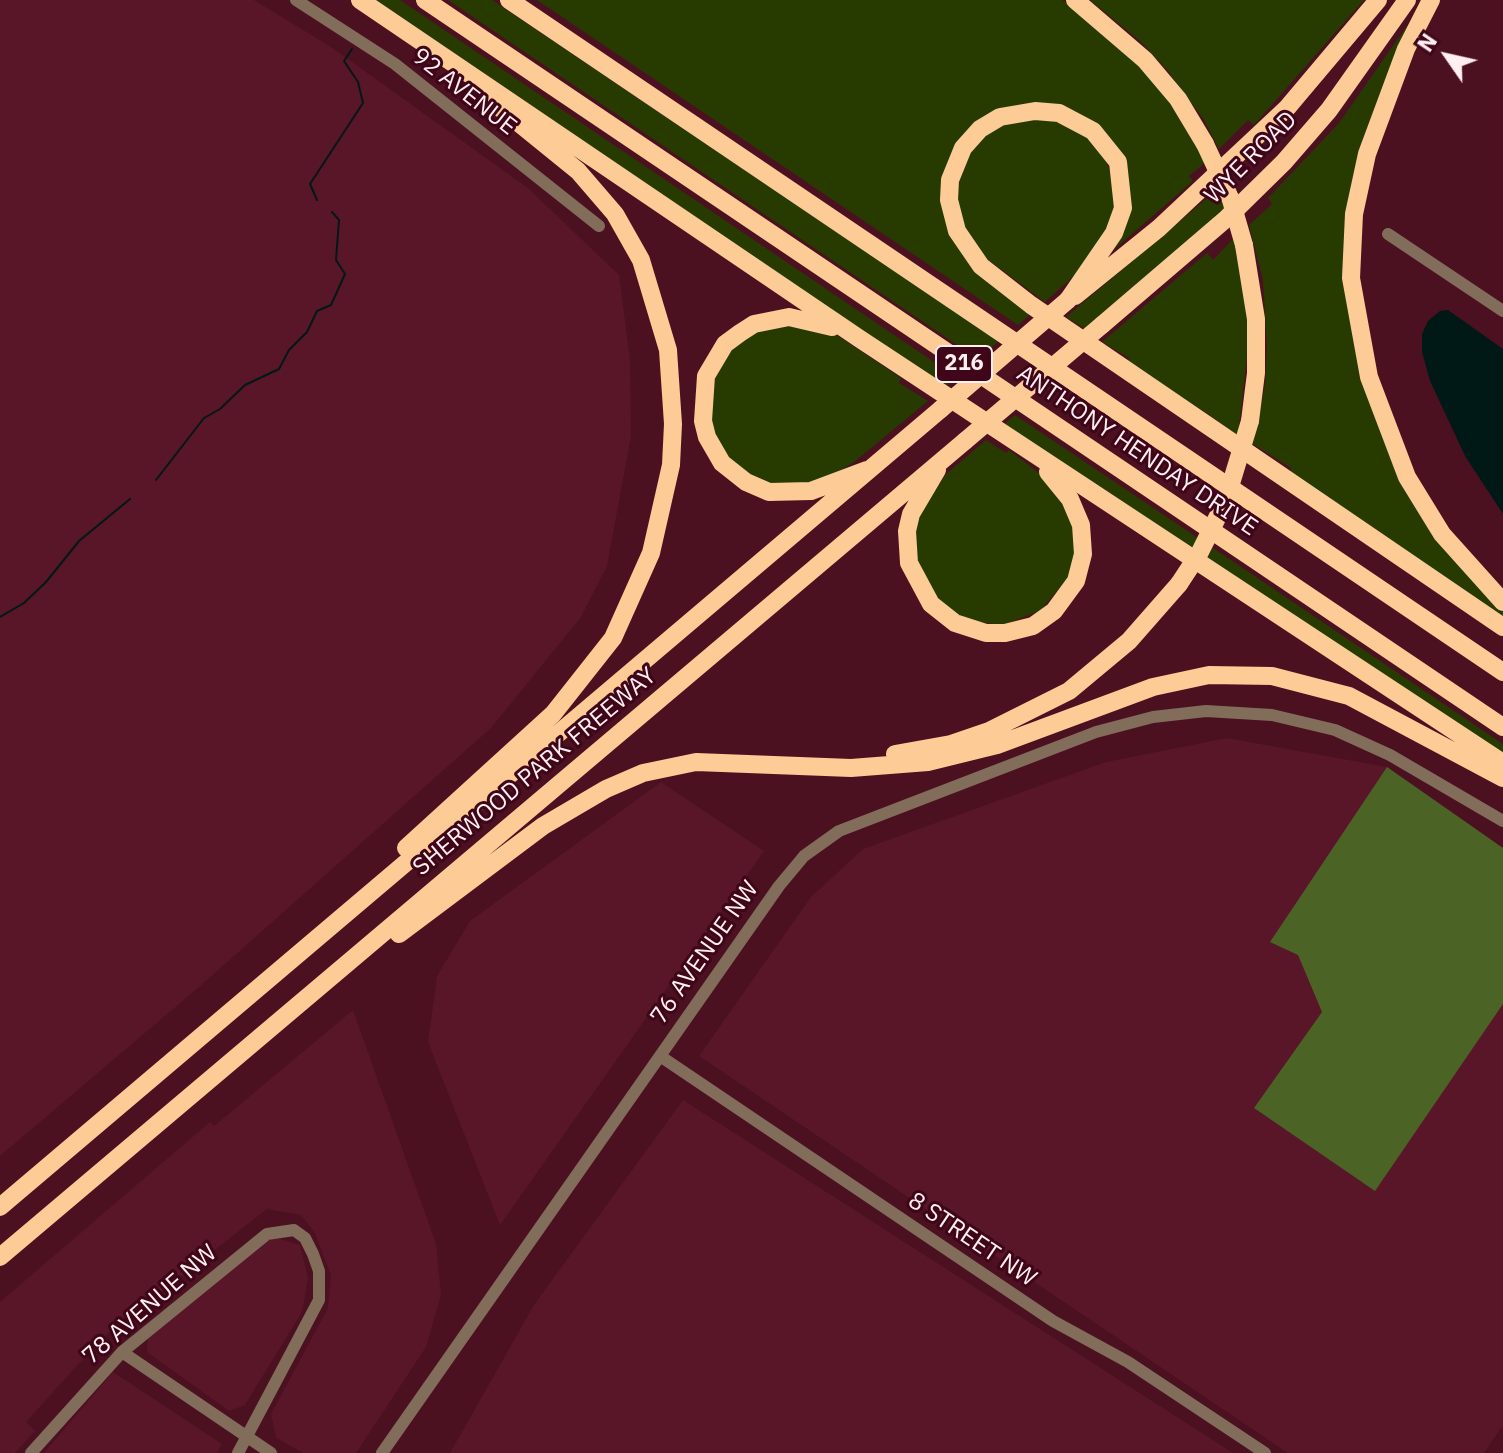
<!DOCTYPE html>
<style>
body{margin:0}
#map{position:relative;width:1503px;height:1453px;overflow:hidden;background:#4b1121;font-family:"IBM Plex Sans",sans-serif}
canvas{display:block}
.north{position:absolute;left:1407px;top:16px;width:80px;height:80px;-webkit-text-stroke:6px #3f0518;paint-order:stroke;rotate:304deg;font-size:22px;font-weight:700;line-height:32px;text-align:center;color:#ffeff1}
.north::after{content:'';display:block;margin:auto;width:28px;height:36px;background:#ffeff1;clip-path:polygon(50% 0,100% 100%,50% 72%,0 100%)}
</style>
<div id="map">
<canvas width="1503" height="1453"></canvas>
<div class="north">N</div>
</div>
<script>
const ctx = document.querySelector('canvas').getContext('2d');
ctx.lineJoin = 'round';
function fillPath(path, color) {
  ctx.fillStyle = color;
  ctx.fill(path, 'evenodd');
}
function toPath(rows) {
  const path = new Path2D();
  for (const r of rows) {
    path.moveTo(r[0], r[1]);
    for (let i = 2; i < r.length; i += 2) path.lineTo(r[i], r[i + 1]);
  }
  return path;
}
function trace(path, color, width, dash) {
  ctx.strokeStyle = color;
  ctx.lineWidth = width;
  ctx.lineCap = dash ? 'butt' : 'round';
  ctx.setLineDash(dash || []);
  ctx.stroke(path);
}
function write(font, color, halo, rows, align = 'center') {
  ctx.font = font + ' "IBM Plex Sans",sans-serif';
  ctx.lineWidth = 6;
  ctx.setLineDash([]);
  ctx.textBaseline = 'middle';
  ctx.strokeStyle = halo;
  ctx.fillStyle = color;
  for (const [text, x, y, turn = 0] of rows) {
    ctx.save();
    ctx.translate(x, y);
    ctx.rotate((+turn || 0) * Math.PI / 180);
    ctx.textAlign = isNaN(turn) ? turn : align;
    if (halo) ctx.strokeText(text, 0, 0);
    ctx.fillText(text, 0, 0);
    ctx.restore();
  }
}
fillPath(toPath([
 [0,0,254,0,331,47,528,188,619,275,630,359,631,436,607,566,581,617,491,728,199,987,0,1156],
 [1227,738,1387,767,1271,942,1298,954,1322,1012,1254,1108,1375,1190,1503,1004,1503,1425,1484,1453,1288,1453,699,1056,811,897,863,849,1106,762],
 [661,782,764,851,500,1225,428,1042,437,976,470,921],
 [353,1010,436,1244,441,1295,426,1347,356,1453,303,1453,276,1438,271,1414,328,1308,331,1276,315,1233,301,1215,267,1209,102,1338,26,1422,35,1431,15,1453,0,1453,0,1302,210,1122,214,1126],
 [683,1100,1233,1453,450,1453,534,1305],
 [273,1237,300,1245,308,1278,302,1312,245,1405,229,1411,147,1352,148,1338],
 [113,1372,222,1444,217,1453,44,1453]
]), '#591629');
fillPath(toPath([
 [376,0,400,0,956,377,945,387],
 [448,0,492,0,999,341,978,359],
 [537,0,1062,0,1094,22,1163,90,1206,162,1189,176,1193,181,1110,253,1120,161,1046,106,960,143,955,243,976,270,1032,313,1018,325],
 [1090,0,1364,0,1254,125,1248,120,1219,149,1204,120,1167,70,1140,41],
 [1425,0,1429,0,1394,56,1365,133,1349,222,1391,456,1503,606,1503,618,1290,474,1291,468,1253,444,1265,385,1267,347,1263,280,1249,225,1272,204,1268,198,1339,123],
 [1029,117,1057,120,1082,132,1106,159,1117,195,1114,216,1086,265,1045,302,968,245,954,194,973,145,993,129],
 [1218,189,1226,209,1085,329,1066,317],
 [1235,237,1245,288,1249,339,1238,435,1190,402,1185,405,1127,364,1129,358,1102,342,1207,253,1213,260],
 [783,323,835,334,901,378,899,383,928,401,854,462,835,474,805,486,774,486,733,466,710,428,711,377,742,337],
 [1015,415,1198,538,1189,553,1002,426],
 [986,440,1006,453,1009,450,1039,473,1063,501,1073,526,1075,552,1068,578,1040,611,1002,625,972,621,945,608,917,571,915,528,920,514,946,474],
 [1213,548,1503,744,1503,758,1204,563]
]), '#273b00');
fillPath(toPath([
 [1387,767,1503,848,1503,1004,1375,1191,1254,1108,1322,1012,1298,955,1270,942]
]), '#4b6426');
fillPath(toPath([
 [1448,310,1503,349,1503,514,1465,456,1430,381,1422,352,1422,334,1428,321,1440,311]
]), '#001917');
trace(toPath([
 [317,200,310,184,363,103,358,82,344,61,352,49],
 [156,480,204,418,220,409,245,385,279,369,289,350,307,332,317,311,331,305,345,274,336,260,339,220,332,212],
 [0,617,24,603,46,582,79,541,130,499]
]), '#001917', 2);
trace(toPath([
 [296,0,395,64,599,226],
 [1388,234,1503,311],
 [660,1056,1053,1321,1128,1362,1265,1453],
 [122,1352,271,1453],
 [31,1453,122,1352,267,1234,294,1230,305,1238,313,1254,319,1271,319,1300,238,1453],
 [382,1453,779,886,804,856,839,831,1096,732,1153,717,1206,711,1272,715,1335,730,1390,755,1503,821]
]), '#816d59', 12);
trace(toPath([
 [360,0,860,339,1503,763],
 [425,0,1503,727],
 [509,0,1503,672],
 [1075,0,1145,60,1178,99,1205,144],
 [1431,0,1406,49,1367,154,1354,214,1351,278,1369,377,1407,477,1442,534,1503,602],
 [1244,245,1256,319,1256,373,1250,421],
 [1075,296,1159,228,1287,108,1378,0],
 [1068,300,1114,233,1123,208,1118,162,1093,131,1059,113,1035,111,1000,117,980,129,963,148,950,180,949,200,957,231,981,266,1031,305,1503,627],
 [1102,325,1227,218,1284,162,1329,110,1407,0],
 [832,327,789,317,754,324,740,333,725,344,706,376,703,421,707,437,722,463,746,482,769,492,811,491,867,470],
 [937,470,911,514,907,531,909,563,931,604,955,623,986,633,1005,633,1033,626,1054,611,1076,581,1083,554,1081,525,1070,499,1048,472],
 [895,754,951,744,989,731,1069,691,1129,641,1179,584],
 [406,848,553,714,613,638,651,553,671,465,673,424,668,350,641,260,615,214,578,171,488,98],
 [399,934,543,826,606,789,643,773,696,762,851,768,928,762,997,745,1153,687,1209,675,1272,676,1349,696,1503,778],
 [0,1207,941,409],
 [0,1257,965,441]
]), '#fccb96', 18);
trace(toPath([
 [1205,144,1231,200,1244,245],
 [941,409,1068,300],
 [965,441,1102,325],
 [1179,584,1200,552,1226,500,1250,421]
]), '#fccb96', 18);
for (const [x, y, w] of [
 [964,364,56]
]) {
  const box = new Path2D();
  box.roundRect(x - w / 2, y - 18, w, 36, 6);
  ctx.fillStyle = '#3f0518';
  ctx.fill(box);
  trace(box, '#ffeff1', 2);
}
write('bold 22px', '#ffeff1', null, [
 ["216",964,364]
]);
write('24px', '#ffeff1', '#3f0518', [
 ["92 AVENUE",464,92,38],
 ["WYE ROAD",1251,158,-45],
 ["ANTHONY HENDAY DRIVE",1137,451,34],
 ["SHERWOOD PARK FREEWAY",535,772,-40],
 ["76 AVENUE NW",705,953,-55],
 ["8 STREET NW",972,1240,34],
 ["78 AVENUE NW",150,1305,-41]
]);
</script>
